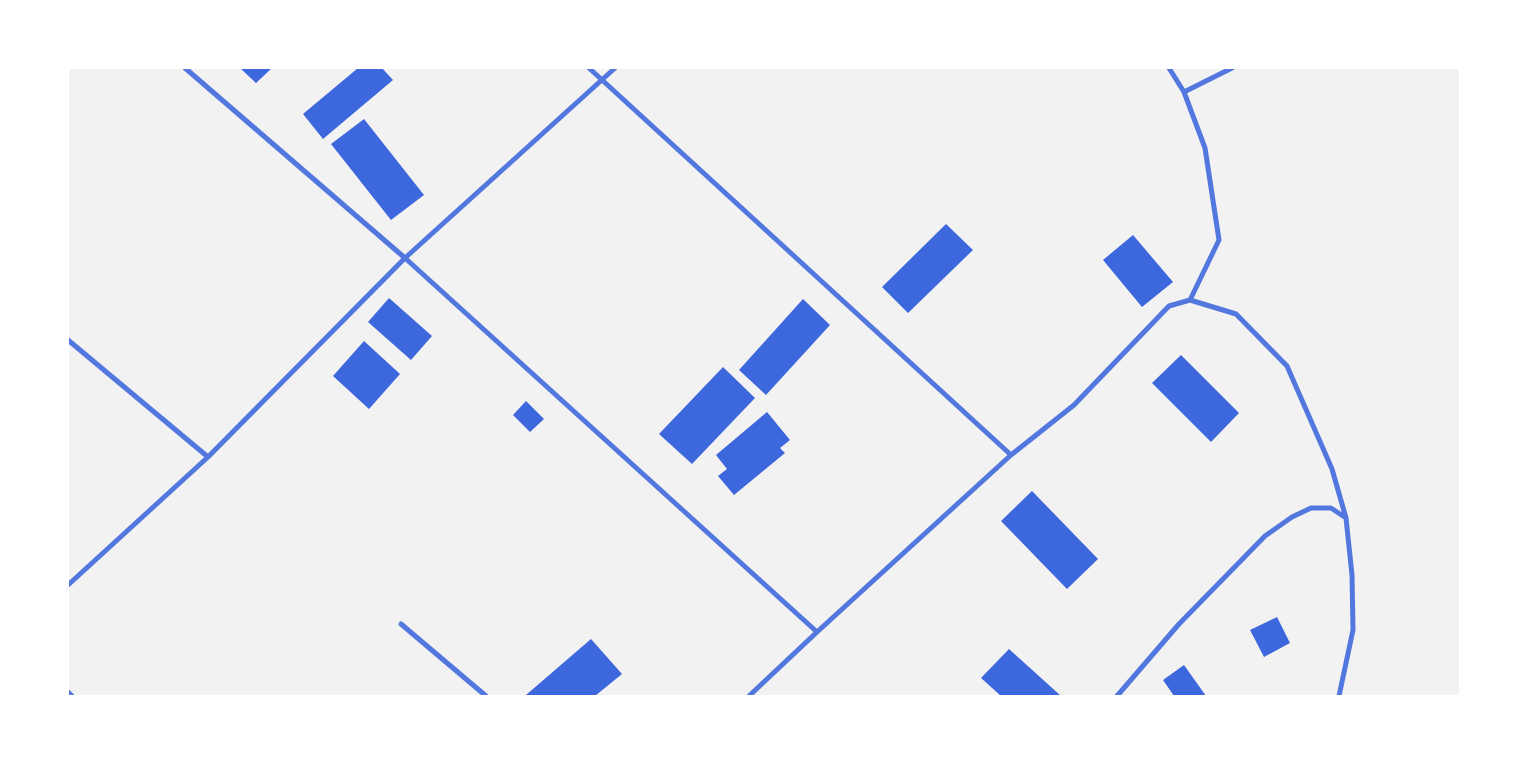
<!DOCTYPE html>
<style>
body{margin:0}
#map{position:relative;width:1528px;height:764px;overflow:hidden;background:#f2f2f2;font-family:Poppins,sans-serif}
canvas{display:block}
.frame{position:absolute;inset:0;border:69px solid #fff;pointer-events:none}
</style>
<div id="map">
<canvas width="1528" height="764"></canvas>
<div class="frame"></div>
</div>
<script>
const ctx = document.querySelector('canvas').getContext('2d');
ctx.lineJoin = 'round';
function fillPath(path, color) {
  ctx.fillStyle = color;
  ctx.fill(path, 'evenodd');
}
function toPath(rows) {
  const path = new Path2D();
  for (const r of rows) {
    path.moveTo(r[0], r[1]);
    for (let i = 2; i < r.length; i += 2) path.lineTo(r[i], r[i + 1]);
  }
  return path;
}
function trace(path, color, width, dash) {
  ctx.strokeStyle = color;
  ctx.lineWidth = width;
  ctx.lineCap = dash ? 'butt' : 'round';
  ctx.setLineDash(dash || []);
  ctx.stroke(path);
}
fillPath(toPath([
 [240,68,272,68,256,83],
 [358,68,382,68,393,80,323,139,303,114],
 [364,119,424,195,391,220,331,144],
 [946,224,973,250,908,313,882,287],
 [1133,235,1173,282,1142,307,1103,260],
 [389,298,432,336,411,360,368,322],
 [803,299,830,325,766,395,739,370],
 [364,341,400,374,369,409,333,376],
 [1181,355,1239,413,1211,442,1152,383],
 [723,367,755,398,692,464,659,434],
 [526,401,544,419,530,432,513,415],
 [767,412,790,440,780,448,785,453,734,495,718,476,727,469,716,455],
 [1032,491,1098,559,1067,589,1001,521],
 [1277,617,1290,643,1264,657,1250,630],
 [591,639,622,674,595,696,527,696,526,695],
 [1009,649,1061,696,1001,696,981,678],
 [1184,665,1206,696,1174,696,1163,680]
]), '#3d67dc');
trace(toPath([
 [185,68,405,258,817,632],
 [589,68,1011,455],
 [1169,68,1184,92,1205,148,1219,240,1190,300],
 [1184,92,1232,68],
 [68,340,208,457],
 [68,585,208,457,405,258,615,68],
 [401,624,486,696],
 [68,692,72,696],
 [749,696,817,632,1011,455,1074,405,1169,306,1190,300,1236,314,1287,366,1332,469,1346,518,1352,575,1353,630,1339,696],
 [1117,696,1179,624,1265,536,1292,517,1311,508,1331,508,1346,518]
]), '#5277de', 5);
</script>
